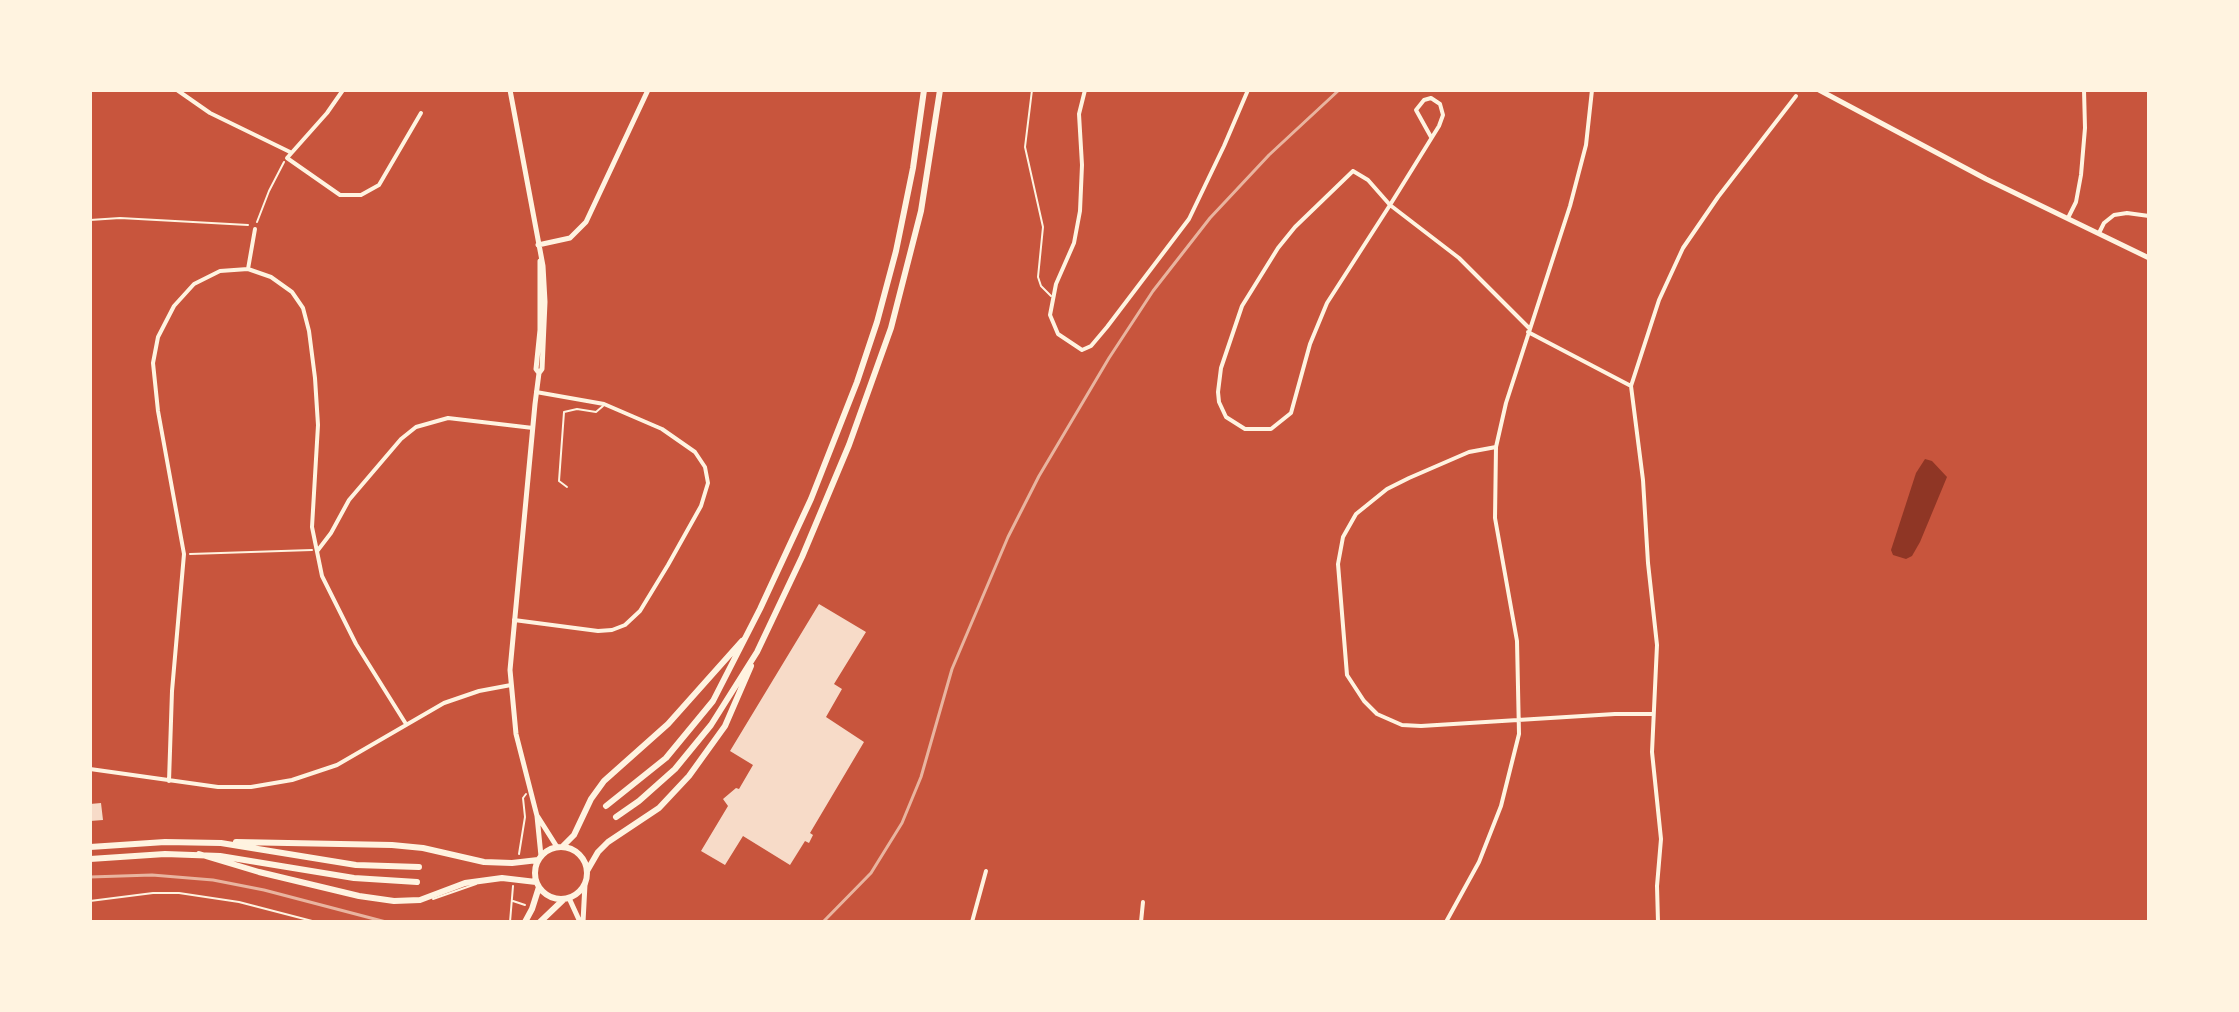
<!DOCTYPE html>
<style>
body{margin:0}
#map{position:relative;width:2239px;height:1012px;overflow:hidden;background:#c8553d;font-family:Mulish,sans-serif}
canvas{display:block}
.frame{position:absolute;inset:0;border:92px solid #fff3e0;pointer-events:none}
</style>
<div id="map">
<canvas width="2239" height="1012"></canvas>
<div class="frame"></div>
</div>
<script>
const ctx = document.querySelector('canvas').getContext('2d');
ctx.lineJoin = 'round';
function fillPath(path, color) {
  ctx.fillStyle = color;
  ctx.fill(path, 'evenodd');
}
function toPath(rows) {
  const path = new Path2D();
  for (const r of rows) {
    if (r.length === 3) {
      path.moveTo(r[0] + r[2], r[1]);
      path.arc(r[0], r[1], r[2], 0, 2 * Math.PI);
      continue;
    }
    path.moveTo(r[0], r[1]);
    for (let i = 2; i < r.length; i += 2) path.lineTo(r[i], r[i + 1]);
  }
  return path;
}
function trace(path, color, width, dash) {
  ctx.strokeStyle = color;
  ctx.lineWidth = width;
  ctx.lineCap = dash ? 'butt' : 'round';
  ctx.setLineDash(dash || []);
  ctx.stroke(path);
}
fillPath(toPath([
 [1925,459,1932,461,1947,477,1920,542,1912,556,1906,559,1893,555,1891,550,1916,473]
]), '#8f3625');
fillPath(toPath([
 [819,604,866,632,834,684,842,689,826,717,864,742,810,833,813,835,809,843,805,841,790,865,743,836,725,865,701,851,728,806,723,799,736,788,739,789,753,765,730,751],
 [101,803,103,820,90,821,90,804]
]), '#f7dbc8');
trace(toPath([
 [90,220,120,218,248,225],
 [257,222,269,191,284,162],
 [190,554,312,550],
 [519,854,525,817,523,798,526,794],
 [90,901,153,893,179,893,239,902,316,922],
 [513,901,525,905],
 [510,922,513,886]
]), '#fff3e0', 2);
trace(toPath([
 [1032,90,1025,147,1043,227,1038,277,1041,286,1051,296],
 [567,487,559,481,564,412,577,409,596,412,603,406],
 [433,899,476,884]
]), '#fff3e0', 2);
trace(toPath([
 [177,90,210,113,290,152],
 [343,90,327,113,287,158,340,195,361,195,379,185,421,113],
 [1085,90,1079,114,1082,165,1080,211,1074,243,1056,284,1050,315,1058,334,1082,350,1091,346,1107,327,1189,219,1224,146,1248,90],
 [1431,137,1416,110,1424,100,1431,98,1440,104,1443,115,1439,126,1390,205,1459,258,1529,328],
 [1353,171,1368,180,1390,205,1327,303,1310,344,1291,413,1271,429,1245,429,1226,417,1219,402,1218,392,1221,368,1242,306,1278,248,1295,227,1353,171],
 [2068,218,2076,202,2081,175,2085,128,2084,90],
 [2099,233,2104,223,2114,215,2127,213,2149,216],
 [248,269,255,229],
 [1528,332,1631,386],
 [1496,447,1469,452,1409,478,1387,489,1356,514,1343,537,1338,564,1347,675,1364,701,1377,714,1402,725,1421,726,1615,714,1653,714],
 [318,550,331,533,349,500,401,439,416,427,448,418,533,428],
 [514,620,598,631,612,630,625,625,640,611,668,565,701,506,708,483,705,467,695,452,662,429,604,404,536,392],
 [90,769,218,787,251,787,292,780,337,765,444,703,479,691,511,685],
 [169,781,172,691,184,554,158,411,153,363,158,337,174,306,194,284,220,271,248,269,271,277,292,292,303,308,309,331,315,378,318,425,312,527,322,576,356,644,406,724],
 [972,922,986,871],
 [1141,922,1143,902],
 [1446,922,1479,862,1501,806,1519,734,1517,641,1495,518,1496,447,1506,403,1570,206,1586,145,1592,90],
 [1658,922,1657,886,1661,839,1652,752,1657,645,1648,563,1643,480,1631,386,1659,300,1683,248,1718,197,1796,96]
]), '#fff3e0', 4);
trace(toPath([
 [1819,90,1986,179,2149,258]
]), '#fff3e0', 5);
trace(toPath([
 [510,90,543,266,545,302,542,369,539,373,535,404,510,670,516,734,537,816,541,856],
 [538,245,570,238,586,222,648,90],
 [539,373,536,369,540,330,540,261],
 [538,817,557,847],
 [569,898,580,922],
 [583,922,585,884]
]), '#fff3e0', 5);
trace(toPath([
 [606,806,666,758,713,701,760,609,811,499,857,382,877,322,896,251,913,168,924,90],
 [616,817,639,801,675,769,711,725,757,652,802,557,849,445,891,328,921,211,940,90],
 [236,842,392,845,423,848,484,862,512,863,538,860],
 [561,873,26],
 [90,847,165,842,221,843,356,865,419,867],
 [562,847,574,835,591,799,604,781,668,724,742,641],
 [199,854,259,872,359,896,394,901,420,900,465,883,502,878,536,882],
 [90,859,165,854,220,856,354,878,417,882],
 [587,871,598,852,608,842,659,808,689,776,725,726,751,666],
 [525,922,532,909,539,887],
 [540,922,563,900]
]), '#fff3e0', 6);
trace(toPath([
 [90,877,152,875,213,880,264,890,386,922],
 [823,922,871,873,902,823,921,777,952,669,1008,537,1039,476,1109,358,1153,291,1210,218,1269,155,1339,90]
]), '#e9b49f', 3);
</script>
